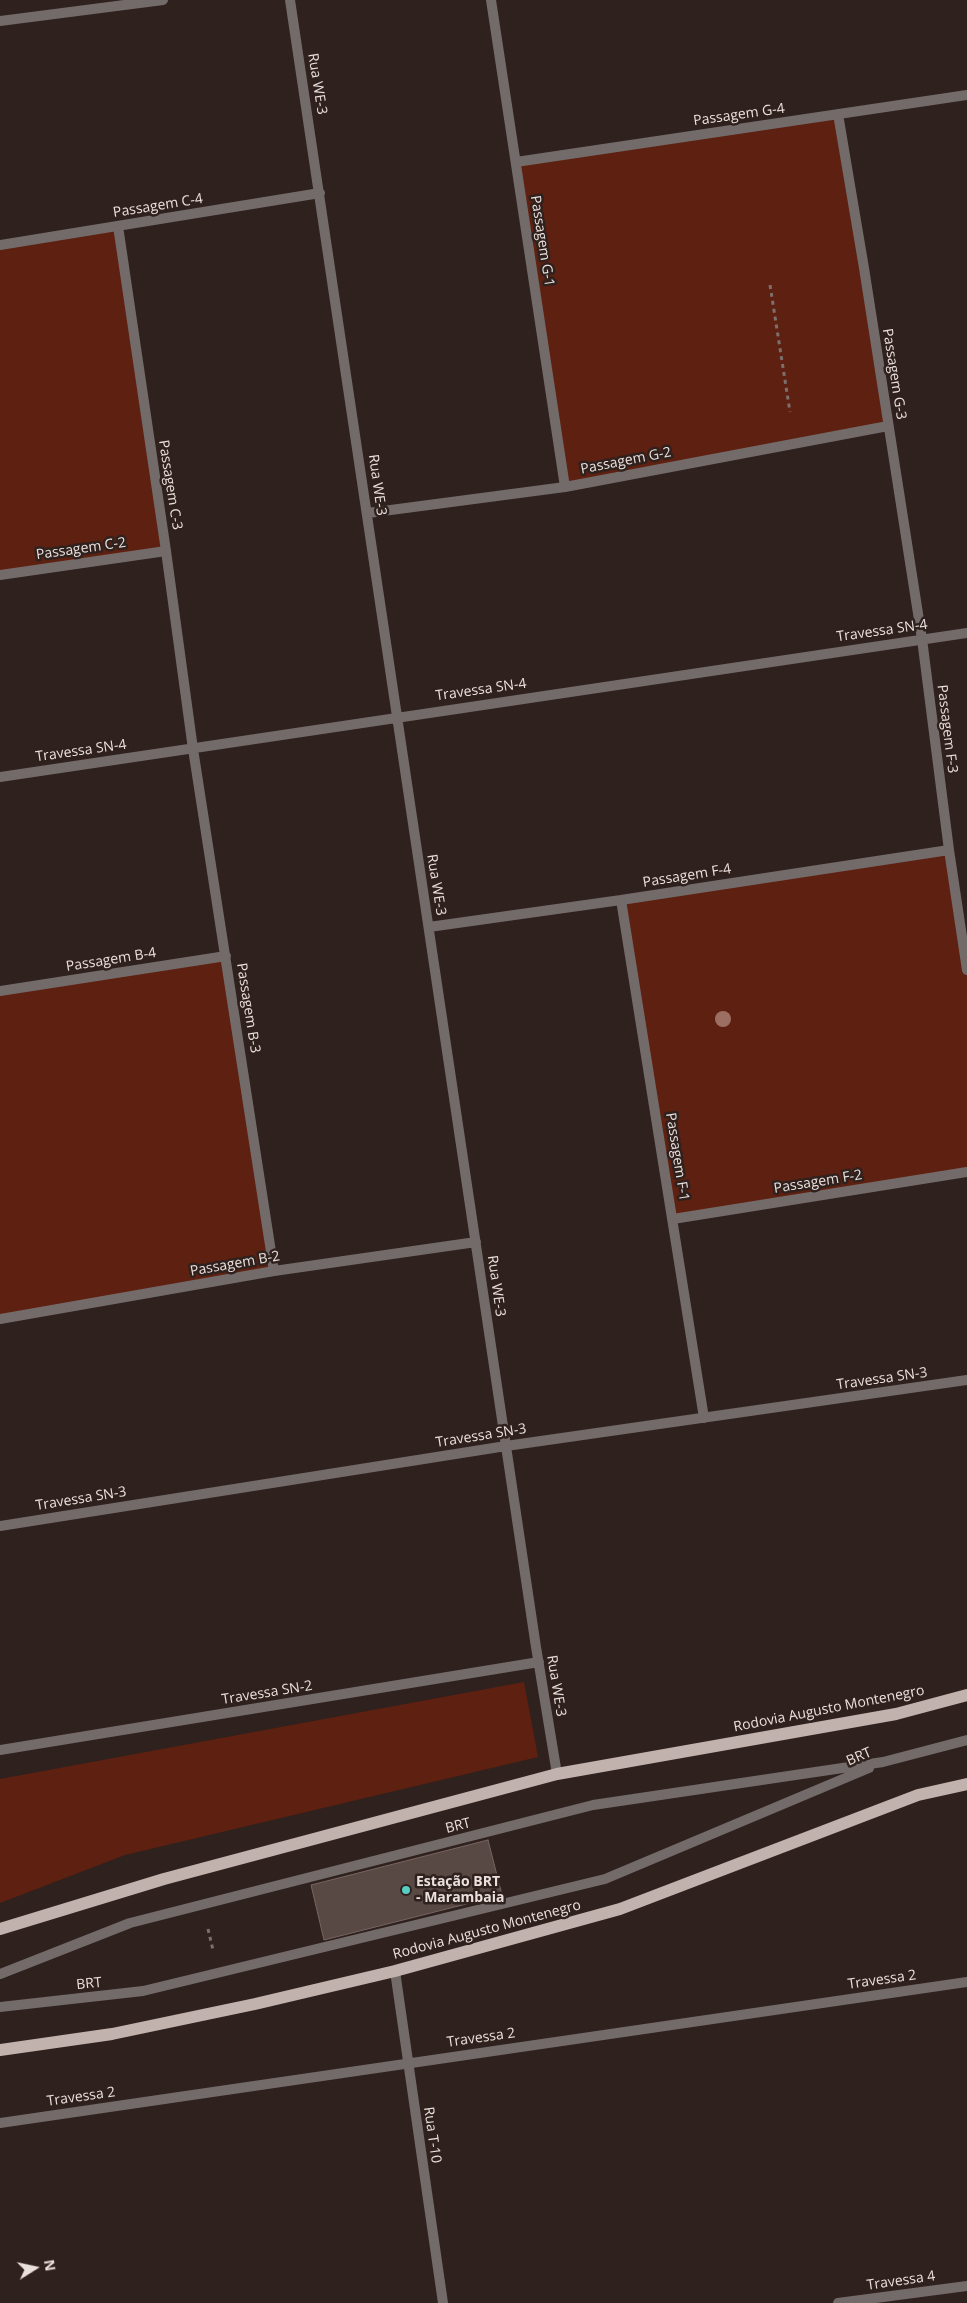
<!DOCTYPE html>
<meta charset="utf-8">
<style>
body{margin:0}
#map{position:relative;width:967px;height:2303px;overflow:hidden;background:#2f211d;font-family:"Open Sans",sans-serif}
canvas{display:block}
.north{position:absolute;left:10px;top:2243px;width:50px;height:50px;-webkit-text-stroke:4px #2f211d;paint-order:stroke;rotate:80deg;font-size:14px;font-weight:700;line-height:20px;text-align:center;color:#eae0dd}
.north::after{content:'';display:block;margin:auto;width:18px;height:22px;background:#eae0dd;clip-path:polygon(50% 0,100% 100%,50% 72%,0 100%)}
</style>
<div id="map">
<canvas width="967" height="2303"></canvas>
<div class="north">N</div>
</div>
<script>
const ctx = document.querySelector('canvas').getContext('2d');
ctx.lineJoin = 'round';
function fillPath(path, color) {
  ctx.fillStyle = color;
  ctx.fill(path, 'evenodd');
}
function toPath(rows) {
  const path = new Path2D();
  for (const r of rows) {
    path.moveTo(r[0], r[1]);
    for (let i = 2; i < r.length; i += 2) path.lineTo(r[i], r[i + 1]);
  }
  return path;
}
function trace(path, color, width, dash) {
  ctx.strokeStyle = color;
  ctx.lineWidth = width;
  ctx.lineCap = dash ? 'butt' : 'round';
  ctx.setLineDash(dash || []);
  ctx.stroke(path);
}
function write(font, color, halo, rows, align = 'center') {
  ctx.font = font + ' "Open Sans",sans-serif';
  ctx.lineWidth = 5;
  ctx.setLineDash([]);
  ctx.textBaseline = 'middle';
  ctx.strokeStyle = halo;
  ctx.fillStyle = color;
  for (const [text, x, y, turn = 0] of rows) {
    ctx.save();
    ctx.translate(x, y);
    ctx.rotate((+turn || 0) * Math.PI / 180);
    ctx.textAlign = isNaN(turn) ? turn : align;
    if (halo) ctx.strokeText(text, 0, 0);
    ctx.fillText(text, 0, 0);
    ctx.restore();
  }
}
fillPath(toPath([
 [838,114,888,426,565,487,516,162],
 [118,226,166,551,0,575,0,245],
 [949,850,967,970,967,1172,673,1219,621,900],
 [226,956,274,1271,0,1319,0,991],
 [524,1682,538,1757,125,1855,0,1903,0,1779]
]), '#5e2010');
const building = toPath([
 [488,1840,502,1895,324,1940,311,1885,488,1840]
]);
fillPath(building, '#594945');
trace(building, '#766561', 1);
trace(toPath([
 [770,285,790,412],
 [208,1929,213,1950]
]), '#7c6f6c', 3, [4, 4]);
trace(toPath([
 [0,1974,130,1923,593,1805,883,1762,967,1740],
 [0,2007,143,1991,605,1879,869,1768]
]), '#736b69', 10);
trace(toPath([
 [290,0,536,1647,557,1774],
 [491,0,565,487],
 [0,21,163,0],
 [838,114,864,268,922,639,949,850,967,970],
 [516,162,967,95],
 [118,226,166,551,193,749,274,1271],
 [0,245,320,193],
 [368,513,565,487,888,426],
 [0,575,166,551],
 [0,777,967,633],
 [621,900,704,1418],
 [429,927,621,900,949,850],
 [0,991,226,956],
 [673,1219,967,1172],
 [0,1319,274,1271,476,1242],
 [0,1526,506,1446,967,1380],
 [0,1750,539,1662],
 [395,1971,443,2303],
 [0,2123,967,1982],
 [838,2303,967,2286]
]), '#736b69', 10);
trace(toPath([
 [0,1929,164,1879,557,1774,896,1714,967,1695],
 [0,2050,112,2034,255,2004,395,1971,620,1909,918,1795,967,1784]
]), '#c2b2ae', 12);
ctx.fillStyle = '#9d6f63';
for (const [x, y] of [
 [723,1019]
]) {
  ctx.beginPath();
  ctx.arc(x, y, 8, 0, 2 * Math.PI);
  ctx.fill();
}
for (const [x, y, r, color] of [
 [406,1890,5,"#57cec1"]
]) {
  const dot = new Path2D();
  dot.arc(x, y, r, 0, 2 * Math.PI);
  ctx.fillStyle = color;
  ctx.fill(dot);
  trace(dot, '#2f211d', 2);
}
write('14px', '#eae0dd', '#2f211d', [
 ["Rua WE-3",317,84,81],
 ["Passagem G-4",739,115,-8],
 ["Passagem C-4",158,206,-9],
 ["Passagem G-1",542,241,81],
 ["Passagem G-3",894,374,81],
 ["Passagem G-2",626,461,-11],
 ["Passagem C-3",170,485,81],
 ["Rua WE-3",377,485,82],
 ["Passagem C-2",81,549,-8],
 ["Travessa SN-4",882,631,-8],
 ["Travessa SN-4",481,690,-8],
 ["Passagem F-3",947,729,83],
 ["Travessa SN-4",81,751,-8],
 ["Passagem F-4",687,876,-9],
 ["Rua WE-3",436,885,81],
 ["Passagem B-4",111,960,-9],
 ["Passagem B-3",248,1008,81],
 ["Passagem F-1",677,1157,81],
 ["Passagem F-2",818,1182,-9],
 ["Passagem B-2",235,1264,-10],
 ["Rua WE-3",496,1286,82],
 ["Travessa SN-3",882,1379,-8],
 ["Travessa SN-3",481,1436,-9],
 ["Travessa SN-3",81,1499,-9],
 ["Rua WE-3",556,1686,81],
 ["Travessa SN-2",267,1693,-9],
 ["Rodovia Augusto Montenegro",829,1709,-11],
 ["BRT",859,1757,-23],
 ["BRT",458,1826,-14],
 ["Rodovia Augusto Montenegro",487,1930,-15],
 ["Travessa 2",882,1980,-8],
 ["BRT",89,1984,-6],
 ["Travessa 2",481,2038,-8],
 ["Travessa 2",81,2097,-8],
 ["Rua T-10",432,2135,82],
 ["Travessa 4",901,2281,-8]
]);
write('bold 14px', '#eae0dd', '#2f211d', [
 ["Estação BRT",416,1882],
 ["- Marambaia",416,1898]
], 'left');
</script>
